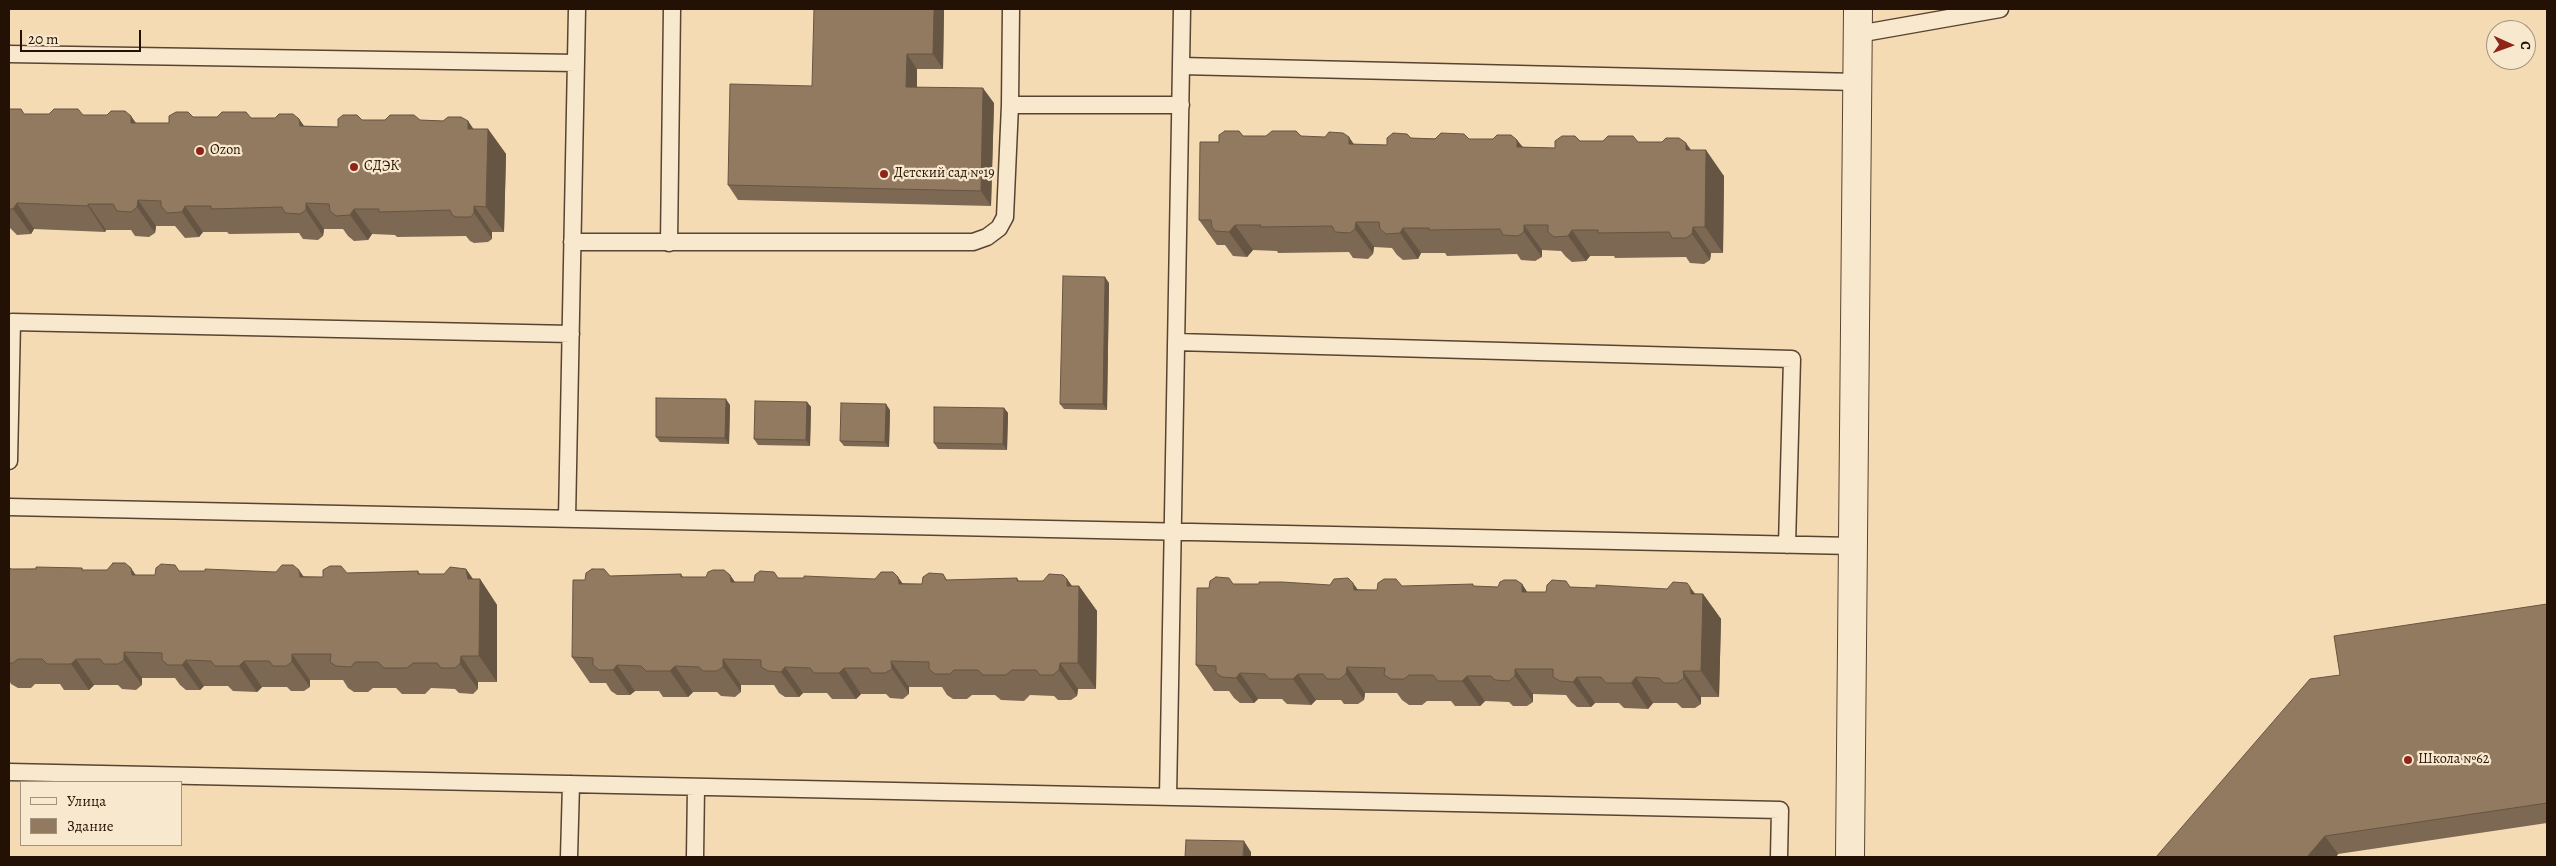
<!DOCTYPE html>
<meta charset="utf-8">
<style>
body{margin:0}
#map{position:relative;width:2556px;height:866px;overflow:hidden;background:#f5dbb4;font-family:Alegreya,serif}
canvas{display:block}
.frame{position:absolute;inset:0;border:10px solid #241105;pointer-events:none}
.legend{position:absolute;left:20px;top:781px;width:162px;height:65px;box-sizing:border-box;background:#f8e8ce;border:1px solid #a3927e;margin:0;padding:6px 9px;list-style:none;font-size:15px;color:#241105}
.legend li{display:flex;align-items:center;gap:10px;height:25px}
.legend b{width:25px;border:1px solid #a3927e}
.north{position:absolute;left:2486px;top:20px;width:50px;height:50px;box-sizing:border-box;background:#f8e8ce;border:1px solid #a3927e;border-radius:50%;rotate:92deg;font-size:14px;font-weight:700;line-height:20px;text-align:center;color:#241105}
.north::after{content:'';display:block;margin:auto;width:18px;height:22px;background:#8f2418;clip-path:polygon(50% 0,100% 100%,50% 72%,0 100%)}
.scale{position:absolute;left:20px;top:30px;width:121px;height:22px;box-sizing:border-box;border:2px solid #241105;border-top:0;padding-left:6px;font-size:15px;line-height:18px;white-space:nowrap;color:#241105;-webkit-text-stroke:4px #f8e8ce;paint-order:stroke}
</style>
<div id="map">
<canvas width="2556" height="866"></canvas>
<div class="frame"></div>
<ul class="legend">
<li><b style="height:6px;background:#f8e8ce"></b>Улица</li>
<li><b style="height:14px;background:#917a60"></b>Здание</li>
</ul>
<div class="north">С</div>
<div class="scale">20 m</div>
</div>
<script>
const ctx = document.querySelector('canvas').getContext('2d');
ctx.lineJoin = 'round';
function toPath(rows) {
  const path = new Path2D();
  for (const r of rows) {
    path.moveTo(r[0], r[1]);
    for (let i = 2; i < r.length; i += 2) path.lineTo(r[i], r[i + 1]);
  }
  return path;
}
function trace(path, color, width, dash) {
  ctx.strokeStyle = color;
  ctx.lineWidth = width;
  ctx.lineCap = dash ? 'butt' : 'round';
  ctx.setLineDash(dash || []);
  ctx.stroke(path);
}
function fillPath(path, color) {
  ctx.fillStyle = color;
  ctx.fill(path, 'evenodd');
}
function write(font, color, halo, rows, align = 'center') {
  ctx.font = font + ' Alegreya,serif';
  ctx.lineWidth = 4.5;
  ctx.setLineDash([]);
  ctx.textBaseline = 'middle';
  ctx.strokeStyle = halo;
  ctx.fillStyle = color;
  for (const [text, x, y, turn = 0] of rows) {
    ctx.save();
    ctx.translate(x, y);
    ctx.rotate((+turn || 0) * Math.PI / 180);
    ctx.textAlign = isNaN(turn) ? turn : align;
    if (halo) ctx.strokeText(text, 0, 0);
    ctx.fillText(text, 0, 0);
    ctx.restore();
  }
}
const service = toPath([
 [1858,34,2000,9],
 [9,54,576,63],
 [1181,66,1857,82],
 [1010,105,1011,9],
 [572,242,973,242,987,237,999,228,1005,217,1010,105,1181,105],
 [669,243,672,9],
 [1176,342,1792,359,1787,545],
 [9,461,12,322,571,334],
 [9,507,1853,546],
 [567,519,577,9],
 [9,772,1780,810,1779,857],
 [1168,797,1182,9],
 [569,857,571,784],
 [695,857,696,787]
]);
const minor = toPath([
 [1850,857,1858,9]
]);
trace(service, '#584431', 19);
trace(minor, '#584431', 30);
trace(service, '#f8e8ce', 16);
trace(minor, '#f8e8ce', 28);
fillPath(toPath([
 [944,9,943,69,917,69,917,87,994,103,991,206,738,200,728,185,812,86],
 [9,109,24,114,83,115,136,123,169,123,193,117,299,119,304,126,338,127,362,120,468,121,473,129,488,129,506,154,504,232,492,232,492,239,488,242,474,243,470,241,466,236,397,237,395,235,372,234,368,240,354,241,348,236,343,229,324,229,323,236,318,240,303,239,299,233,229,234,227,232,203,232,199,237,185,238,175,226,156,226,155,233,149,237,135,236,131,230,106,230,105,232,34,229,31,234,17,235,9,227],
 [1243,136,1301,136,1354,144,1387,145,1411,138,1517,140,1523,147,1555,148,1580,141,1638,142,1691,150,1724,176,1723,253,1711,253,1710,260,1704,264,1690,263,1686,257,1615,258,1614,256,1590,256,1586,261,1572,262,1566,257,1561,251,1542,250,1542,257,1535,261,1521,260,1517,254,1447,256,1445,253,1421,253,1418,259,1403,260,1397,255,1392,248,1374,247,1373,254,1368,259,1353,258,1349,252,1278,253,1277,251,1253,250,1247,257,1233,256,1225,245,1217,245,1199,220,1219,142],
 [1109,283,1107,410,1064,409,1060,404],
 [807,402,811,407,810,446,758,445,754,439],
 [730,405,729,444,660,442,656,437],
 [1004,408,1008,413,1007,450,938,449,934,443],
 [890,410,889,447,844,446,840,441],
 [9,567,11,569,82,568,83,570,107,570,136,575,155,575,180,571,323,577,347,573,418,571,420,574,444,574,466,569,473,579,480,579,497,605,497,682,478,682,478,689,473,694,459,693,455,689,431,688,425,694,402,694,396,688,373,688,368,692,354,692,348,688,343,680,310,680,310,687,304,691,291,691,287,687,262,687,257,692,233,691,228,686,204,686,200,690,186,690,180,685,175,678,142,678,142,685,136,690,122,689,118,685,94,685,89,690,64,690,60,684,35,684,31,688,18,688,11,684,9,680],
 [681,574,683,577,706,577,730,575,735,582,754,582,779,578,922,584,943,574,947,580,1017,578,1019,581,1043,581,1067,579,1072,586,1079,586,1097,611,1096,689,1078,689,1077,696,1071,700,1058,700,1054,696,1030,695,1024,701,1001,700,995,695,972,695,967,699,953,699,947,695,942,687,909,687,909,694,903,699,890,698,886,694,861,694,856,699,832,699,827,693,803,693,799,697,785,697,779,693,774,685,741,685,741,692,735,697,721,696,717,692,693,692,688,697,663,697,659,691,635,691,630,695,617,695,611,691,606,683,590,683,572,657,585,580,610,576],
 [1233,584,1377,590,1402,586,1498,587,1522,584,1527,592,1546,592,1571,587,1703,594,1721,619,1719,697,1701,697,1701,704,1695,708,1682,708,1677,703,1653,703,1648,709,1624,708,1619,703,1595,703,1591,707,1577,707,1571,702,1566,695,1533,694,1533,702,1527,706,1513,706,1509,702,1485,701,1480,706,1455,706,1451,701,1427,701,1422,705,1409,705,1402,700,1397,693,1365,693,1364,700,1358,704,1344,704,1341,700,1316,700,1311,705,1287,704,1282,699,1258,699,1254,703,1240,703,1234,698,1229,691,1214,691,1196,665,1209,588],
 [2547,604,2547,823,2338,854,2336,857,2156,857,2340,675]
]), '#7d6953');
fillPath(toPath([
 [934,9,944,9,943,69,933,54],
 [907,54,917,69,917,102,906,87],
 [983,88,994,103,991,206,981,191],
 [131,116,149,141,131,123],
 [299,119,317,144,300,126],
 [468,121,486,147,468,129],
 [488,129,506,154,504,232,486,207],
 [1349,137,1367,163,1349,144],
 [1517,140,1535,165,1517,147],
 [1686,143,1704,168,1686,150],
 [1706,150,1724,176,1723,253,1705,227],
 [138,200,156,226,155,233,137,207],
 [17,203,34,229,31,234,13,209],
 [306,203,324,229,323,236,306,210],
 [88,204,106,230,105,232,88,206],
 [185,206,203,232,199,237,182,212],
 [474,206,492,232,492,239,474,213],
 [354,209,372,234,368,240,350,215],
 [1356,222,1374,247,1373,254,1355,229],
 [1235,225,1253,250,1247,257,1229,232],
 [1524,225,1542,250,1542,257,1524,232],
 [1693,227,1711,253,1710,260,1692,234],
 [1403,228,1421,253,1418,259,1400,233],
 [1572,230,1590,256,1586,261,1568,236],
 [1105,277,1109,283,1107,410,1103,404],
 [726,399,730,405,729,444,725,438],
 [807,402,811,407,810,446,806,440],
 [886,404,890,410,889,447,885,442],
 [1004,408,1008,413,1007,450,1003,444],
 [131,568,148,593,132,575],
 [466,569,479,588,480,579,497,605,497,682,479,656],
 [299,570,317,595,300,577],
 [730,575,747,600,731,582],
 [898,577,916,602,899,584],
 [1067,579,1079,596,1079,586,1097,611,1096,689,1078,663],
 [1353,583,1371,608,1354,590],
 [1522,584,1539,610,1522,592],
 [1690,587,1703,604,1703,594,1721,619,1719,697,1701,671],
 [124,652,142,678,142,685,124,660],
 [292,654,310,680,310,687,292,662],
 [461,656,478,682,478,689,460,664],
 [76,659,94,685,89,690,71,664],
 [723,659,741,685,741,692,723,667],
 [186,660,204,686,200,690,182,665],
 [244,661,262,687,257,692,239,666],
 [891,661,909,687,909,694,892,669],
 [1060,663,1078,689,1077,696,1059,670],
 [617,665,635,691,630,695,613,670],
 [675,666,693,692,688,697,670,671],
 [785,667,803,693,799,697,781,672],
 [1347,667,1365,693,1364,700,1346,674],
 [844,668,861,694,856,699,839,673],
 [1515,669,1533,694,1533,702,1515,676],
 [1683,671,1701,697,1701,704,1684,678],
 [1240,673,1258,699,1254,703,1236,678],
 [1298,674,1316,700,1311,705,1293,679],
 [1467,676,1485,701,1480,706,1462,681],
 [1577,677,1595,703,1591,707,1573,682],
 [1636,677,1653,703,1648,709,1631,683],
 [2325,836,2338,854,2336,857,2307,857],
 [1244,841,1251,852,1251,857,1243,857]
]), '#665543');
const building = toPath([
 [814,9,934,9,933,54,907,54,906,87,983,88,981,191,728,185,730,84,812,86,814,9],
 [9,109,21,109,24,114,49,114,54,109,78,109,83,115,107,115,111,111,125,111,131,116,131,123,169,123,169,116,176,112,188,112,193,117,217,117,222,112,246,112,251,118,275,118,279,114,293,114,299,119,300,126,338,127,338,119,343,115,357,115,362,120,385,120,390,115,414,115,420,120,443,121,448,117,461,117,468,121,468,129,488,129,486,207,474,206,474,213,471,217,456,217,452,215,450,210,379,212,379,209,354,209,350,215,336,216,330,211,329,204,306,203,306,210,300,214,285,213,282,207,211,209,211,206,185,206,182,212,167,213,161,206,161,201,138,200,137,207,131,212,117,211,113,204,88,204,88,206,17,203,13,209,9,209,9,109],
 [1225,131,1239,131,1243,136,1266,136,1272,131,1296,131,1301,136,1325,137,1329,132,1343,133,1349,137,1349,144,1387,145,1387,138,1393,133,1407,134,1411,138,1435,139,1441,133,1464,134,1469,139,1493,139,1497,135,1511,135,1517,140,1517,147,1555,148,1555,141,1562,136,1575,136,1580,141,1603,141,1608,136,1633,136,1638,142,1662,142,1666,138,1679,138,1686,143,1686,150,1706,150,1705,227,1693,227,1692,234,1686,238,1672,238,1669,232,1598,233,1598,230,1572,230,1568,236,1554,237,1548,232,1548,225,1524,225,1524,232,1518,236,1503,235,1500,229,1429,230,1429,228,1403,228,1400,233,1386,234,1380,229,1379,222,1356,222,1355,229,1350,233,1335,232,1332,226,1260,227,1261,225,1235,225,1229,232,1215,231,1212,227,1211,220,1199,220,1200,142,1219,142,1219,135,1225,131],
 [1063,276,1105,277,1103,404,1060,404,1063,276],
 [656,398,726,399,725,438,656,437,656,398],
 [755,401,807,402,806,440,754,439,755,401],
 [841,403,886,404,885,442,840,441,841,403],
 [934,407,1004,408,1003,444,934,443,934,407],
 [113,563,125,563,131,568,132,575,155,575,156,568,161,564,175,565,179,571,205,571,205,569,276,572,282,565,293,565,299,570,300,577,323,577,323,570,330,566,341,566,347,573,418,571,418,574,444,574,450,567,466,569,468,579,480,579,479,656,461,656,460,664,455,668,441,668,437,663,413,663,407,668,384,668,378,662,355,662,351,667,336,666,330,662,331,654,292,654,292,662,286,666,273,666,269,661,244,661,239,666,215,666,211,661,186,660,182,665,168,665,162,660,162,653,124,652,124,660,118,664,104,664,100,659,76,659,71,664,47,664,42,659,18,659,13,663,9,663,9,567,11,569,36,569,36,567,82,568,82,570,107,570,113,563],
 [592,569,604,569,610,576,681,574,681,577,706,577,708,572,713,570,724,570,730,575,731,582,754,582,755,575,760,571,774,572,778,578,804,578,804,576,875,579,881,572,893,572,898,577,899,584,922,584,923,577,929,573,943,574,946,580,1017,578,1017,581,1043,581,1049,574,1063,575,1067,579,1067,586,1079,586,1078,663,1060,663,1059,670,1053,675,1040,675,1036,670,1012,670,1006,675,983,675,978,670,954,670,950,674,935,674,929,669,929,662,891,661,892,669,885,673,872,673,868,668,844,668,839,673,814,673,810,668,785,667,781,672,768,671,761,667,761,660,723,659,723,667,717,671,703,671,699,667,675,666,670,671,646,671,641,666,617,665,613,670,599,670,593,665,593,658,572,657,573,580,585,580,586,573,592,569],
 [1216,577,1229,578,1233,584,1259,584,1259,582,1282,582,1330,585,1334,579,1348,578,1353,583,1354,590,1377,590,1378,583,1384,579,1396,579,1402,586,1473,584,1473,586,1498,587,1500,582,1504,580,1516,580,1522,584,1522,592,1546,592,1547,585,1552,580,1566,581,1570,587,1596,588,1596,585,1667,589,1673,582,1687,583,1690,587,1691,594,1703,594,1701,671,1683,671,1684,678,1677,683,1664,683,1659,678,1636,677,1631,683,1606,683,1601,677,1577,677,1573,682,1560,681,1553,677,1553,669,1515,669,1515,676,1509,681,1495,680,1491,676,1467,676,1462,681,1438,681,1433,675,1409,675,1404,679,1391,679,1384,675,1385,668,1347,667,1346,674,1340,679,1327,679,1323,674,1298,674,1293,679,1269,679,1265,674,1240,673,1236,678,1222,677,1216,673,1216,666,1196,665,1197,588,1209,588,1210,581,1216,577],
 [2547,604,2547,803,2325,836,2307,857,2156,857,2310,679,2340,675,2334,636,2547,604],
 [1186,840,1244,841,1243,857,1185,857,1186,840]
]);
fillPath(building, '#917a60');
trace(building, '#665543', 1);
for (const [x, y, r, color] of [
 [200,151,5,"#8f2418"],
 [354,167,5,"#8f2418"],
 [884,174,5,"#8f2418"],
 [2408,760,5,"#8f2418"]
]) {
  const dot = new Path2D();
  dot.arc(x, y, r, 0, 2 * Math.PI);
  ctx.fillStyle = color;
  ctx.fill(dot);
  trace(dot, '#f8e8ce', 2);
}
write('14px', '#241105', '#f8e8ce', [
 ["Ozon",210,151],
 ["СДЭК",364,167],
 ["Детский сад №19",894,174],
 ["Школа №62",2418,760]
], 'left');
</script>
